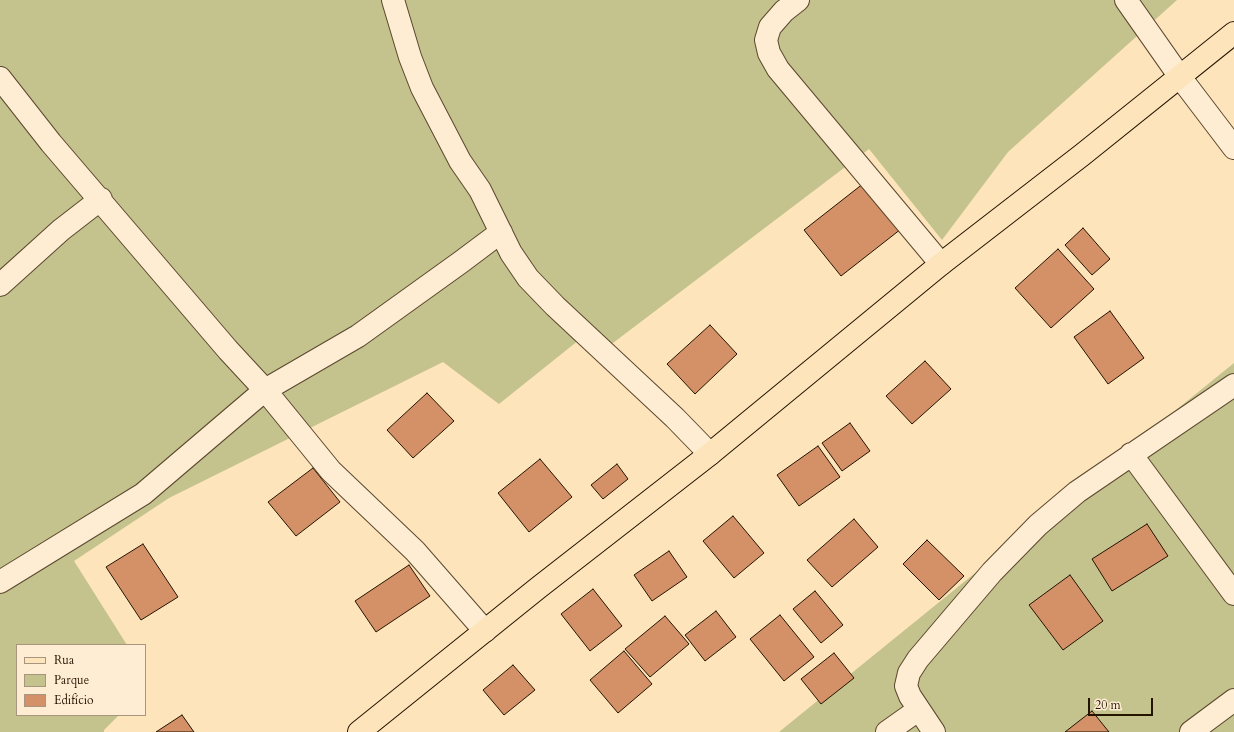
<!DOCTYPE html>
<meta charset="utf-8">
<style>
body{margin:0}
#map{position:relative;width:1234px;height:732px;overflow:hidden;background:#fde4bb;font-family:Cardo,serif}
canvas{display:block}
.legend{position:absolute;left:16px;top:644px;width:130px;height:72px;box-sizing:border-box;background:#feedd3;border:1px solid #a6967f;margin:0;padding:5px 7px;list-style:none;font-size:12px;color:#231400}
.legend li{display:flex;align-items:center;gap:8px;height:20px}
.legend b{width:20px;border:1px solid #a6967f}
.scale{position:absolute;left:1088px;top:698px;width:65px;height:18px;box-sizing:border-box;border:2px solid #231400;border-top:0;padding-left:5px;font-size:12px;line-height:14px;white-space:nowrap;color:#231400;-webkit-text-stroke:3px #feedd3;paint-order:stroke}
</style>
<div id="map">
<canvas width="1234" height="732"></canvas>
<ul class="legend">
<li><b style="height:5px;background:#fde4bb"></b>Rua</li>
<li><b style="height:11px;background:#c4c28d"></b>Parque</li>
<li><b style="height:11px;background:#d49167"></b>Edifício</li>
</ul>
<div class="scale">20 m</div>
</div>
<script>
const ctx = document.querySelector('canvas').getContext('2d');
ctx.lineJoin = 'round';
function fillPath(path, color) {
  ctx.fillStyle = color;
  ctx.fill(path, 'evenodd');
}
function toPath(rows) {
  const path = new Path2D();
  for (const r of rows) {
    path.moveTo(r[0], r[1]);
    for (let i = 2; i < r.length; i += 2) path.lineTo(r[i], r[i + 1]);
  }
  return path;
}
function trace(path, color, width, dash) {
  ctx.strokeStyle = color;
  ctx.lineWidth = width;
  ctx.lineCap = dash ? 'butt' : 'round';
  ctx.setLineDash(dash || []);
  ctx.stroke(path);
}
fillPath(toPath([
 [0,0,1177,0,1008,152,942,240,869,149,605,349,589,332,499,404,443,362,169,498,74,561,127,645,17,645,17,715,119,715,104,730,104,732,0,732],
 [1234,363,1234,732,779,732]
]), '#c4c28d');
const building = toPath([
 [864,183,901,229,841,276,804,230,864,183],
 [1083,228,1110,259,1092,275,1065,245,1083,228],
 [1058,249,1094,289,1051,328,1015,288,1058,249],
 [1110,311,1144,358,1108,384,1074,337,1110,311],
 [710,325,737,354,695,394,667,364,710,325],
 [925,361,951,389,912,424,886,396,925,361],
 [427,393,454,421,413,458,387,430,427,393],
 [850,423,870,451,842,471,822,443,850,423],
 [818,446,840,477,799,506,777,475,818,446],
 [540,459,572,497,529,532,498,493,540,459],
 [617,464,628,479,603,499,591,485,617,464],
 [313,468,340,502,296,536,268,502,313,468],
 [733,516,764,553,734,578,703,541,733,516],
 [854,519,878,547,832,587,807,560,854,519],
 [1147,524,1168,556,1112,591,1092,559,1147,524],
 [927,540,964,576,939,600,903,564,927,540],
 [143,544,178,597,141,620,106,567,143,544],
 [669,551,687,577,652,601,634,575,669,551],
 [409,565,430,596,376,632,355,601,409,565],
 [1070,575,1103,621,1063,650,1029,605,1070,575],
 [593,589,622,626,590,651,561,614,593,589],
 [815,591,843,625,821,643,793,609,815,591],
 [716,611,736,637,705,661,685,635,716,611],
 [780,615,814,657,784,681,750,639,780,615],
 [665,616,689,644,650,677,625,649,665,616],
 [624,651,652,684,618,713,590,680,624,651],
 [834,653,854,678,821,704,801,679,834,653],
 [513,665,535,690,504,715,483,690,513,665],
 [1092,711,1109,732,1065,732,1092,711],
 [182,715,194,732,156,732,182,715]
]);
fillPath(building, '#d49167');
trace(building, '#231400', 1);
const minor = toPath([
 [393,0,410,57,422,88,460,161,480,190,511,253,528,278,555,306,675,418,710,454],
 [798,0,784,11,770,27,766,40,769,53,778,69,941,264],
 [1126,0,1180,77,1234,148],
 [0,78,51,143,228,350,265,390,331,471,415,551,485,631],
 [0,285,61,230,101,199],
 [1131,454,1234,594],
 [0,582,143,494,265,390,358,336,461,262,501,232],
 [887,732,918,710],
 [934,732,910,696,906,686,909,673,918,659,992,572,1038,525,1077,492,1234,385],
 [1191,732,1234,700]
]);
const major = toPath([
 [359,732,538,588,710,454,941,264,1082,155,1234,33]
]);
trace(minor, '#5a482f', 24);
trace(major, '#231400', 24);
trace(minor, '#feedd3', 22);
trace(major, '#fde4bb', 22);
</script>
